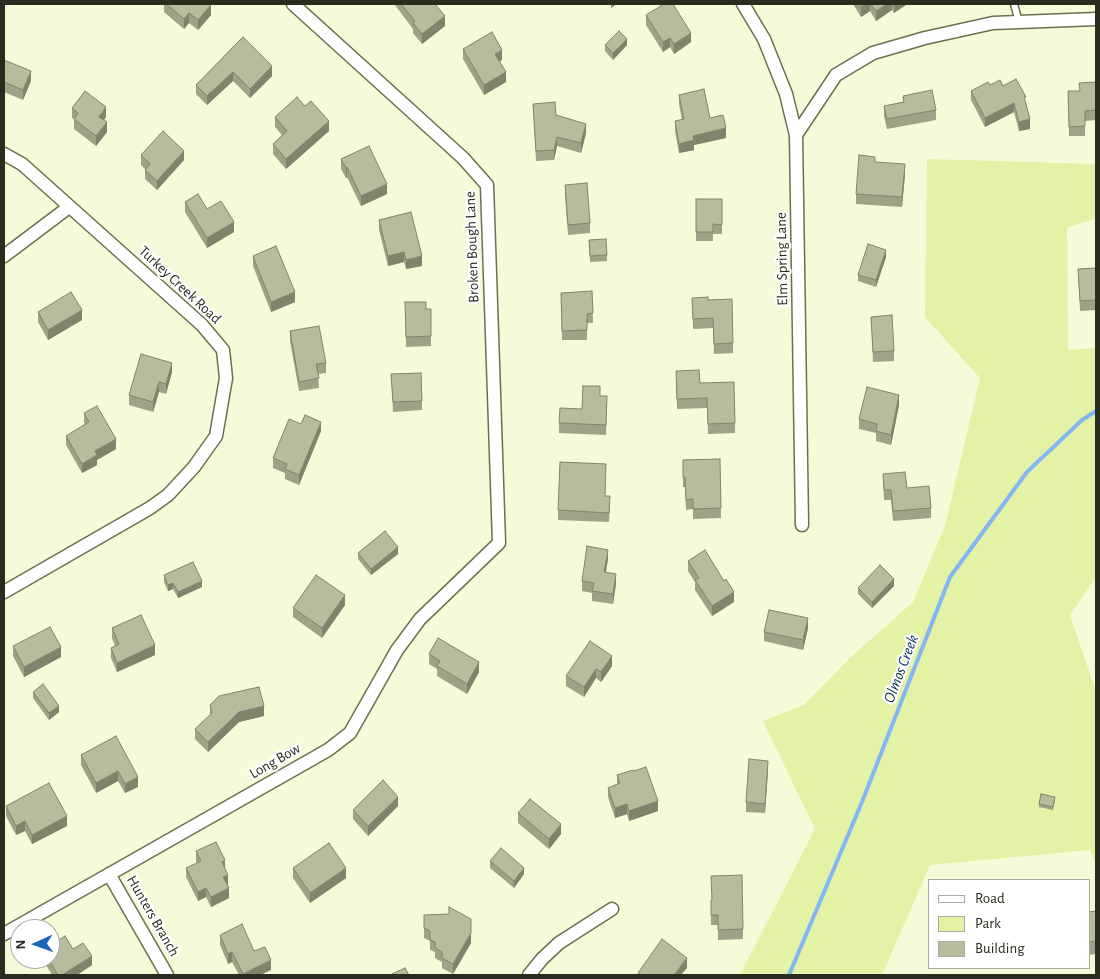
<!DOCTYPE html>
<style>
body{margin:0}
#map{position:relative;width:1100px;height:979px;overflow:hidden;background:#f4fbd8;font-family:"Alegreya Sans",sans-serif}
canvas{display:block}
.frame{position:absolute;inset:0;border:5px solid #292c1f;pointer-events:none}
.legend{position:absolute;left:928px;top:879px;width:162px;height:90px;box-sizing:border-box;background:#fff;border:1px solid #a9aba5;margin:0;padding:6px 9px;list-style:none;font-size:15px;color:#292c1f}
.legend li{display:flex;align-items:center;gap:10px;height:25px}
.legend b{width:25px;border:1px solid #a9aba5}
.north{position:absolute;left:10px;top:919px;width:50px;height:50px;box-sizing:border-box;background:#fff;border:1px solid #a9aba5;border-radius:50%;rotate:268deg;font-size:14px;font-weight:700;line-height:20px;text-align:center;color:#292c1f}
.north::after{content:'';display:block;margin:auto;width:18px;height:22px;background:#1a68b7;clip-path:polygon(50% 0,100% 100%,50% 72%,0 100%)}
</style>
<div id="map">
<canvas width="1100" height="979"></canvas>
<div class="frame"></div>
<ul class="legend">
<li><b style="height:6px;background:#fff"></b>Road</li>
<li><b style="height:14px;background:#e3f2a4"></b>Park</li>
<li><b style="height:14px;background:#b6bd9c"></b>Building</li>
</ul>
<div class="north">N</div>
</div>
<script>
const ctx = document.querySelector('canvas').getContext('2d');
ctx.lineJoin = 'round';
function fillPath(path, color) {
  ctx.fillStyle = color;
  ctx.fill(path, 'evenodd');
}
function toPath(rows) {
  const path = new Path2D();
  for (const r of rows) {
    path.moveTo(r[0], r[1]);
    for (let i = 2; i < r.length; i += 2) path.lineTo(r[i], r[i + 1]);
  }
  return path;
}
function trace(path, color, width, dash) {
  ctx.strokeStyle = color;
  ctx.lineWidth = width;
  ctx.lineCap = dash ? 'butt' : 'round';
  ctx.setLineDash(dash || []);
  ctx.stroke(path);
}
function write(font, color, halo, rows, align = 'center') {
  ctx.font = font + ' "Alegreya Sans",sans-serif';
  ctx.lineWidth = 4.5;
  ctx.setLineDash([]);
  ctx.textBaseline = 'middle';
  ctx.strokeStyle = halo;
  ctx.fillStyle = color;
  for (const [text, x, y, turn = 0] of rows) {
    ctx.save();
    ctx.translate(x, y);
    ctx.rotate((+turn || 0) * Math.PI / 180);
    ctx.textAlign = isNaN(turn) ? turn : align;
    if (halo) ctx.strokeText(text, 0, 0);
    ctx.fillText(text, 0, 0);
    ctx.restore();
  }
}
fillPath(toPath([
 [927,159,1096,164,1096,218,1067,228,1068,350,1096,348,1096,577,1070,615,1096,692,1096,866,1090,850,930,865,882,975,740,975,815,829,763,721,804,705,850,658,913,602,945,526,980,378,925,317]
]), '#e3f2a4');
trace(toPath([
 [789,975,862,802,950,577,1027,472,1082,420,1096,411]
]), '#83b7f4', 4);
const service = toPath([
 [1014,4,1019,22]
]);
const minor = toPath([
 [743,4,764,39,786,94,796,135,802,525],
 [796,135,836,75,873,53,925,38,993,23,1096,19],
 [4,154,22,164,202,325,223,350,226,378,216,436,194,467,168,495,150,508,4,592],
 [4,256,69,207],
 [109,874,167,975],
 [4,934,328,750,350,733,397,650,420,619,499,543,487,185,463,158,293,4],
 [529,975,542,959,559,943,612,909]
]);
trace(service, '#6a7051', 9);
trace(minor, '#6a7051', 15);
trace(service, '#fff', 6);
trace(minor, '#fff', 12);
fillPath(toPath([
 [164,4,209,4,211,15,198,30,189,23,184,29,164,12],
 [395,4,435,4,445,26,422,44,413,33,413,29,395,5],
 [853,4,906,4,906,5,894,13,892,10,876,21,870,11,861,17],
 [646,15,691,42,674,54,670,47,663,52,646,25],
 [243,37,272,76,250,98,233,81,207,105,196,94,196,85],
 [605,45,627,45,613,60,605,51],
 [463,49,502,60,500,61,506,82,484,95,463,59],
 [4,60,31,81,23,100,4,92],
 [990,85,1003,86,1026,103,1030,129,1019,131,1014,112,985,127,971,100,971,91],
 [1068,91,1096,103,1096,120,1085,121,1085,136,1069,136],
 [679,95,710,118,726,138,694,145,694,150,679,153,675,131,675,121,682,120,679,104],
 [903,96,936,110,936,120,887,129,884,116,884,106,903,102],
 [533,104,556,115,586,133,581,153,557,146,554,160,536,161],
 [305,106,329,131,286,169,273,154,273,144,282,135,275,127,275,117],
 [72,108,106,117,104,120,107,132,96,146,74,129,74,119,72,118],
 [141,155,184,160,157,190,145,179,145,169,141,165],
 [341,159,387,194,361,206,347,177,346,178,341,169],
 [875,162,905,174,902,207,856,204,856,194],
 [565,185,590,223,590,233,568,235,565,195],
 [696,199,722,199,722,234,713,234,713,241,696,241],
 [185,202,207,209,234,232,207,248,185,212],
 [379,220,422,266,406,269,404,262,388,266,379,230],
 [589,240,607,255,607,261,590,262],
 [253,256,295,302,271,312,253,266],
 [886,257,876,287,858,281,858,275],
 [1096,268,1096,310,1080,311,1078,269],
 [592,291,593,323,587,323,587,340,562,340,561,302],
 [692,298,708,300,733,343,733,353,714,354,713,328,693,329],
 [405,302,426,309,431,309,431,346,406,347],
 [38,312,82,320,48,340,38,322],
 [871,317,894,351,894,361,873,362],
 [290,331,326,363,326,373,318,374,319,388,299,391,290,341],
 [172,372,166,394,159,392,153,412,129,405,129,395],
 [391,374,422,401,422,410,393,412],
 [676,381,700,383,735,423,735,433,708,434,707,408,677,409],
 [600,396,607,406,606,435,559,433,559,423],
 [899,405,891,445,876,441,876,433,859,429,859,419],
 [84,413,116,449,97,460,97,465,82,473,66,445,66,436,85,424,84,423],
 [321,431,299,485,285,479,285,473,273,468,273,458],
 [720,459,721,518,693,519,693,509,686,510,685,487,683,487,683,460],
 [883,474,931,508,931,518,893,521,891,500,884,500],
 [605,496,610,506,609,522,558,520,558,510],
 [358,553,398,554,371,575,358,559],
 [608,559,606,572,616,584,613,604,592,601,592,593,582,591,582,581],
 [688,561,734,602,712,616,695,590,695,582,688,571],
 [164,575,202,587,178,598,173,589,168,591,164,582],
 [894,586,872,608,858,594,858,588],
 [345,605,322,638,293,617,293,608],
 [112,628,155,655,117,672,111,658,111,648,115,646,112,638],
 [808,628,803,650,764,641,764,632],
 [13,646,61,657,24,677,13,656],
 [429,654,479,672,467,694,437,676,437,669,429,664],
 [612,656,612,666,601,682,596,678,584,697,566,686,566,676],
 [33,692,59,712,49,720,33,698],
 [210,705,264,716,239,722,208,752,195,739,195,729,210,715],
 [116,736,138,787,125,793,118,781,96,793,81,765,81,755],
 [768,770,765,813,746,812,746,802],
 [634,771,658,811,629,821,627,814,615,818,608,797,608,788,617,784,617,775],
 [1055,800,1053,810,1039,807,1039,804],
 [6,806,67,826,32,844,25,831,16,835,6,816],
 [398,806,368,836,353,819,353,810],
 [518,813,561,834,549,849,518,823],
 [196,851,225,868,229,898,211,907,206,897,198,901,186,877,186,868,197,863,196,861],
 [490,861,524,874,514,888,490,868],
 [293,868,346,878,310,903,293,878],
 [711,910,743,929,743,939,718,940,718,925,711,925],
 [1096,911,1096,954,1089,955,1089,912],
 [424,915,471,943,453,974,442,968,442,962,435,958,435,952,430,950,430,941,424,938],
 [220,935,254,951,271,970,260,975,239,975,232,962,228,964,220,945],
 [73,949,92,965,77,975,52,975,43,960,43,959,50,959]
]), '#9da386');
fillPath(toPath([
 [611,4,617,4,611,8],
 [866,4,870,4,870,11,861,17,861,7],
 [887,4,892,4,892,10,876,21,876,11],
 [894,4,906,4,906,5,894,13],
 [211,5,211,15,198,30,198,20],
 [189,13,189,23,184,29,184,19],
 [445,16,445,26,422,44,422,34],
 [691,33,691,42,674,54,674,44],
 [670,38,670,47,663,52,663,42],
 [627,39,627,45,613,60,613,53],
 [502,50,502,60,495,64,495,54],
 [272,66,272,76,250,98,250,89],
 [31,71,31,81,23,100,23,90],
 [233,72,233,81,207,105,207,96],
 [506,72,506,82,484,95,484,85],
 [1014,103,1014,112,985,127,985,118],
 [106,107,106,117,99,127,99,117],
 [1030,119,1030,129,1019,131,1019,122],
 [329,121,329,131,286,169,286,159],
 [107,122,107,132,96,146,96,136],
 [586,124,586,133,581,153,581,143],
 [726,128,726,138,694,145,694,150,679,153,679,144,693,136],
 [557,137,557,146,554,160,554,150],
 [184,151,184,160,157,190,157,181],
 [905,164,905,174,902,207,902,197],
 [347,167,347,177,346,178,346,168],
 [387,184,387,194,361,206,361,196],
 [234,222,234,232,207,248,207,238],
 [886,250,886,257,876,287,876,280],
 [404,252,404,262,388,266,388,256],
 [422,256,422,266,406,269,406,260],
 [295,292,295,302,271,312,271,302],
 [82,310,82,320,48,340,48,330],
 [172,363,172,372,166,394,166,384],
 [159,382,159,392,153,412,153,402],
 [899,395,899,405,891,445,891,435],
 [321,422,321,431,299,485,299,475],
 [116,439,116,449,97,460,97,465,82,473,82,464,95,451],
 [398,547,398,554,371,575,371,569],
 [608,550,608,559,604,582,604,572],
 [616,574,616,584,613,604,613,594],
 [894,579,894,586,872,608,872,602],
 [202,581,202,587,178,598,178,592],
 [173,583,173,589,168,591,168,585],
 [734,592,734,602,712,616,712,606],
 [345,595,345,605,322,638,322,628],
 [808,618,808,628,803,650,803,640],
 [155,645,155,655,117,672,117,663],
 [61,647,61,657,24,677,24,667],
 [612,656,612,666,601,682,601,672],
 [479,662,479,672,467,694,467,684],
 [596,669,596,678,584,697,584,687],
 [59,706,59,712,49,720,49,713],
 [264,706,264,716,239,722,208,752,208,742,239,712],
 [768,761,768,770,765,813,765,804],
 [118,771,118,781,96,793,96,783],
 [138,777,138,787,125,793,125,784],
 [398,797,398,806,368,836,368,826],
 [658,801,658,811,629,821,629,811],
 [627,804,627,814,615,818,615,808],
 [67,816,67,826,32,844,32,835],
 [25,821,25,831,16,835,16,826],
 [561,824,561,834,549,849,549,839],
 [225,860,225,870,222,862],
 [346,868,346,878,310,903,310,893],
 [524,868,524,874,514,888,514,881],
 [228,875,228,885,223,887,223,877],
 [206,888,206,897,198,901,198,892],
 [229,888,229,898,211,907,211,897],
 [471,933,471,943,453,974,453,964],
 [232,952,232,962,228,964,228,954],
 [92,956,92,965,77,975,62,975],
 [687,958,687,968,681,975,674,975],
 [271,960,271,970,260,975,243,975,243,974]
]), '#7f846d');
const building = toPath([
 [166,4,209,4,211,5,198,20,189,13,184,19,166,4],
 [401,4,435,4,445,16,422,34,413,23,415,21,401,4],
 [664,4,673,4,691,33,674,44,670,38,663,42,646,15,664,4],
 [859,4,866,4,861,7,859,4],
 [871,4,887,4,876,11,871,4],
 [619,31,627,39,613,53,605,45,619,31],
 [492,32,502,50,495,54,506,72,484,85,463,49,492,32],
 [243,37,272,66,250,89,233,72,207,96,196,85,243,37],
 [4,60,31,71,23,90,4,82,4,60],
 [1016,79,1026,97,1024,97,1030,119,1019,122,1014,103,985,118,971,91,988,82,990,85,1000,80,1003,86,1016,79],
 [1096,82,1096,110,1085,111,1085,126,1069,127,1068,91,1080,91,1079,83,1096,82],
 [704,89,710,118,723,115,726,128,693,136,694,140,679,144,675,121,684,119,679,95,704,89],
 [932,90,936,110,887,119,884,106,904,102,903,96,932,90],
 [85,91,106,107,99,117,107,122,96,136,74,119,78,113,72,108,85,91],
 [297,97,305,106,311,101,329,121,286,159,273,144,287,131,275,117,297,97],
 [555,102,556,115,586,124,581,143,557,137,554,150,536,151,533,104,555,102],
 [163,131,184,151,157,181,145,170,150,164,141,155,163,131],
 [369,146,387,184,361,196,347,167,346,168,341,159,369,146],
 [859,155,875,157,875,162,905,164,902,197,856,194,859,155],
 [587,183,590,223,568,225,565,185,587,183],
 [198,194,207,209,221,201,234,222,207,238,185,202,198,194],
 [696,199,722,199,722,225,713,224,713,232,696,232,696,199],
 [411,212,422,256,406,260,404,252,388,256,379,220,411,212],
 [606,239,607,255,590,256,589,240,606,239],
 [868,244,886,250,876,280,858,275,868,244],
 [276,246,295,292,271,302,253,256,276,246],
 [1096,268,1096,300,1080,301,1078,269,1096,268],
 [592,291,593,313,587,314,587,330,562,331,561,293,592,291],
 [71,292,82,310,48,330,38,312,71,292],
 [708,297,708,300,732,299,733,343,714,344,713,318,693,319,692,298,708,297],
 [405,302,426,302,426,309,431,309,431,336,406,337,405,302],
 [892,315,894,351,873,352,871,317,892,315],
 [319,326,326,363,316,364,319,378,299,382,290,331,319,326],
 [141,354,172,363,166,384,159,382,153,402,129,395,141,354],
 [699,370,700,383,734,382,735,423,708,424,707,398,677,399,676,371,699,370],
 [421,373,422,401,393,402,391,374,421,373],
 [583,386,600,386,600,396,607,396,606,425,559,423,560,408,582,409,583,386],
 [867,387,899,395,891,435,876,431,877,424,859,419,867,387],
 [97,406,116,439,95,451,97,455,82,464,66,436,89,422,84,413,97,406],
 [305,415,321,422,299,475,285,469,287,464,273,458,289,419,301,424,305,415],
 [720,459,721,508,693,509,693,499,686,500,685,477,683,477,683,460,720,459],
 [560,462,606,464,605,496,610,496,609,513,558,510,560,462],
 [905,472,907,488,929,486,931,508,893,511,891,490,884,490,883,474,905,472],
 [385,531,398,547,371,569,358,553,385,531],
 [587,546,608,550,604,572,616,574,613,594,592,591,594,583,582,581,587,546],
 [705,550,724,581,726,579,734,592,712,606,695,580,699,578,688,561,705,550],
 [193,562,202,581,178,592,173,583,168,585,164,575,193,562],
 [880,565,894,579,872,602,858,588,880,565],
 [316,575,345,595,322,628,293,608,316,575],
 [769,610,808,618,803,640,764,632,769,610],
 [141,615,155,645,117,663,111,648,119,644,112,628,141,615],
 [50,627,61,647,24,667,13,646,50,627],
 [438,638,479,662,467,684,437,666,440,661,429,654,438,638],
 [590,641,612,656,601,672,596,669,584,687,566,676,590,641],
 [43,684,59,706,49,713,33,692,43,684],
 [259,687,264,706,239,712,208,742,195,729,212,713,210,705,219,696,259,687],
 [116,736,138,777,125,784,118,771,96,783,81,755,116,736],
 [749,759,768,761,765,804,746,802,749,759],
 [646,767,658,801,629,811,627,804,615,808,608,788,620,783,617,775,633,770,634,771,646,767],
 [383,780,398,797,368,826,353,810,383,780],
 [49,783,67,816,32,835,25,821,16,826,6,806,49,783],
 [1041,794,1055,797,1053,807,1039,804,1041,794],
 [530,799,561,824,549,839,518,813,530,799],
 [216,842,225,860,222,862,228,875,223,877,229,888,211,897,206,888,198,892,186,868,201,861,196,851,216,842],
 [329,843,346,868,310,893,293,868,329,843],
 [501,848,524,868,514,881,490,861,501,848],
 [742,875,743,929,718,930,718,915,711,915,711,900,712,900,711,876,742,875],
 [449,907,471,919,471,933,453,964,442,958,442,952,435,948,435,942,430,940,430,931,424,928,424,915,449,914,449,907],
 [1096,911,1096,941,1089,942,1089,912,1096,911],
 [242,924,254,951,265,947,271,960,243,974,232,952,228,954,220,935,242,924],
 [65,936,73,949,83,943,92,956,62,975,58,975,48,959,50,959,50,946,65,936],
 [662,939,687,958,674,975,641,975,638,973,662,939],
 [405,968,409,975,390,975,405,968]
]);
fillPath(building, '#b6bd9c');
trace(building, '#7f846d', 1);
write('15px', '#292c1f', '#fff', [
 ["Broken Bough Lane",472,247,-92],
 ["Elm Spring Lane",782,259,-91],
 ["Turkey Creek Road",180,285,43],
 ["Long Bow",275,761,-30],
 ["Hunters Branch",153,916,60]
]);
write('italic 16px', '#092e55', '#fff', [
 ["Olmos Creek",901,669,-69]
]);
</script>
